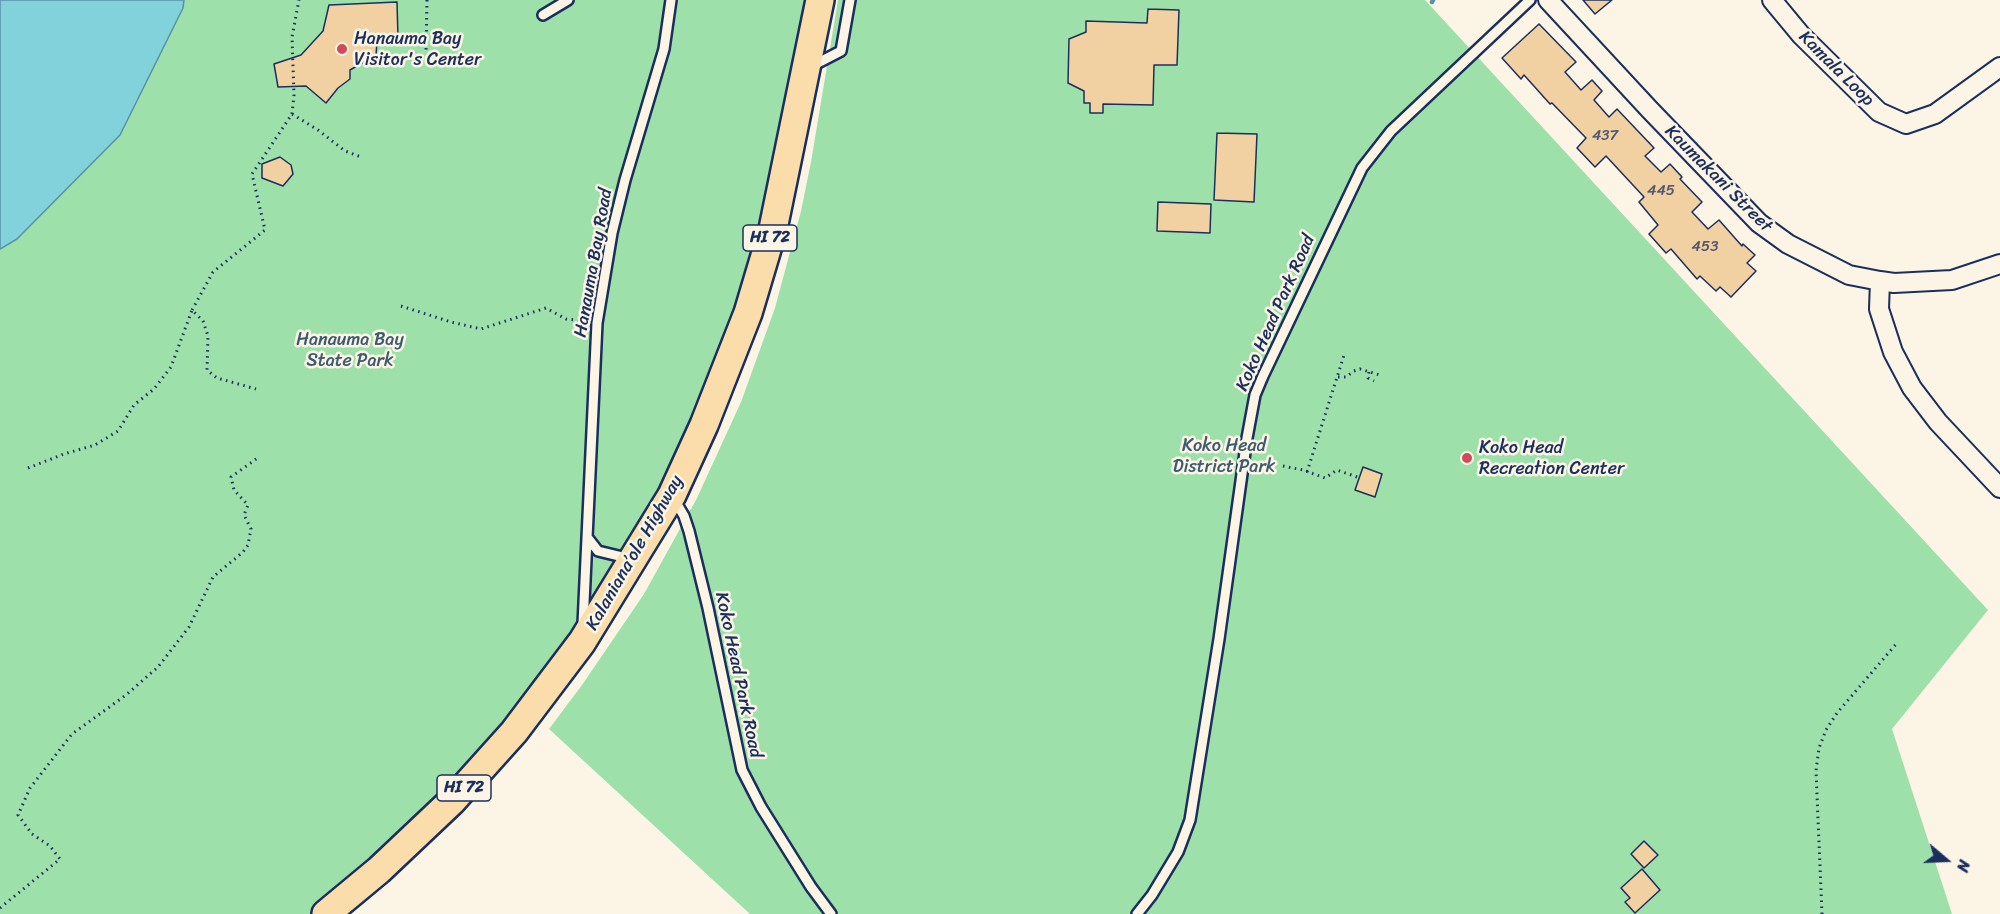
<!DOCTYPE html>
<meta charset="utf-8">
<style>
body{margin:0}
#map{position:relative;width:2000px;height:914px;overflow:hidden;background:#fcf5e5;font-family:Sriracha,sans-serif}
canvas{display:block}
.north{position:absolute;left:1916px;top:830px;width:60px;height:60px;-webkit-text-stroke:4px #fcf5e5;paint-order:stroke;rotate:109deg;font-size:16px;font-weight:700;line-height:24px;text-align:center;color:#1b2f5e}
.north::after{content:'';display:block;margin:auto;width:21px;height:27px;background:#1b2f5e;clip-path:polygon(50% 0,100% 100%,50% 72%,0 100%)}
</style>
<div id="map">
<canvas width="2000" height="914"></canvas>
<div class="north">N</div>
</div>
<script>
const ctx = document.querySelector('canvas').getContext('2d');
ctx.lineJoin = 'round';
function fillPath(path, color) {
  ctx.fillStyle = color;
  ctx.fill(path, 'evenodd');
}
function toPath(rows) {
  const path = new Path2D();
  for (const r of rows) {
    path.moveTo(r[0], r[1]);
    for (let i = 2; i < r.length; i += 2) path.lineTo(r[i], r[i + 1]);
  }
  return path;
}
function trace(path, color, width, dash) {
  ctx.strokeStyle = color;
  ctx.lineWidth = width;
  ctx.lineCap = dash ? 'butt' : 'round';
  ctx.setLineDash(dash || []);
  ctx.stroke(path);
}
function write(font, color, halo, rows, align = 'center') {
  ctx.font = font + ' Sriracha,sans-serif';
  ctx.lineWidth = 5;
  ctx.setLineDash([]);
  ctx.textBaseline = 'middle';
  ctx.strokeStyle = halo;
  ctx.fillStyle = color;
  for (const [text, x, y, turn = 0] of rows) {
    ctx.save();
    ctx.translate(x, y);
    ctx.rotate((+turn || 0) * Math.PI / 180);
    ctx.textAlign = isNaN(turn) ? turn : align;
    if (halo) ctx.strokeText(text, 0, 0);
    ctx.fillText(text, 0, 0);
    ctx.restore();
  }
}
fillPath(toPath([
 [0,0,820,0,807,68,704,425,514,732,326,914,0,914],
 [838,0,1425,0,1988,610,1892,729,1952,914,750,914,549,729,582,685,644,594,697,498,741,402,775,308,801,211,811,162]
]), '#9ee0aa');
const water = toPath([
 [0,0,184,0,183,8,120,135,17,239,0,249,0,0]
]);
fillPath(water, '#81d2db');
trace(water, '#5891a9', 1.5);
trace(toPath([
 [1432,2,1433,0]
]), '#5891a9', 4.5);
const building = toPath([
 [1583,0,1612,0,1595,14,1583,0],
 [397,2,398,38,377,42,376,55,350,70,350,79,338,88,326,103,306,86,278,87,274,64,301,55,323,31,329,5,397,2],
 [1148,9,1179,10,1177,65,1154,65,1153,105,1103,104,1103,113,1090,113,1090,103,1084,103,1084,91,1068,83,1069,39,1086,32,1086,21,1147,23,1148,9],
 [1539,24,1576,62,1565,72,1581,90,1592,80,1602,91,1594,100,1609,117,1617,109,1654,148,1645,156,1661,172,1670,164,1682,177,1680,179,1702,202,1692,212,1708,229,1719,220,1742,246,1743,244,1755,255,1747,263,1756,271,1731,297,1720,287,1716,291,1700,276,1697,279,1671,249,1666,253,1649,234,1658,225,1639,202,1644,197,1606,156,1595,167,1577,148,1586,138,1552,103,1550,104,1524,75,1521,79,1502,58,1539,24],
 [1217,133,1257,134,1254,202,1214,200,1217,133],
 [280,157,291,165,293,174,283,186,262,178,262,164,280,157],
 [1158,202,1211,204,1210,233,1157,231,1158,202],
 [1363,467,1382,474,1375,497,1355,490,1363,467],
 [1644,841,1658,855,1644,868,1631,854,1644,841],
 [1642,869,1660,890,1635,913,1625,902,1630,898,1621,888,1642,869]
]);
fillPath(building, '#f1d0a2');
trace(building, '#1b2f5e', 1.5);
const lane = toPath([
 [543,15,568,0],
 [812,66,841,51,850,0],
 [674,499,684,516,689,531,708,608,742,770,761,807,811,887,831,914],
 [587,537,598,551,631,559],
 [583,624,597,323,612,233,625,180,664,49,671,0],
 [1137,914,1152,895,1178,852,1190,820,1219,639,1247,438,1255,395,1263,376,1362,168,1391,131,1530,0]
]);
const street = toPath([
 [1548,0,1650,110,1759,223,1788,244,1849,275,1880,281,1894,283,1952,280,2000,264],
 [1772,0,1801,35,1879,112,1906,124,1935,114,2000,67],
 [1880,281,1879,309,1893,352,1912,388,1938,422,2000,488]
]);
const primary = toPath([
 [326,914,379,870,452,801,514,732,582,642,672,495,704,425,748,313,773,229,820,0]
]);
trace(lane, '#1b2f5e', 14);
trace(street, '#1b2f5e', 22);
trace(primary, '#1b2f5e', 32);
trace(toPath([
 [427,0,426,51,429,55],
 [292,114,294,95,292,37,299,0],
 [401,306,451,322,481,329,546,308,566,319,586,321],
 [192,310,213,272,265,230,252,174,292,114,318,130,345,151,361,157],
 [1369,372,1368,378,1374,381],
 [1338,377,1346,377,1354,371,1360,369,1380,375],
 [1283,466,1303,470,1325,478,1337,470,1360,478],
 [28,468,64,454,95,445,118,431,134,405,154,389,171,367,192,310,203,321,208,336,207,370,217,378,256,389],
 [1307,472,1345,352],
 [0,908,60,859,50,846,32,834,18,815,30,788,72,734,126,695,158,667,189,627,213,577,243,552,248,545,251,529,244,515,248,505,234,490,231,477,259,457],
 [1822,914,1816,771,1819,748,1826,730,1837,713,1897,643]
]), '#1b2f5e', 3, [1.5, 4.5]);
trace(lane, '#fcf5e5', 9);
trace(street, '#fcf5e5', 18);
trace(primary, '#faddab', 27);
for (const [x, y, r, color] of [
 [342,49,6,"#d1495b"],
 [1467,458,6,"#d1495b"]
]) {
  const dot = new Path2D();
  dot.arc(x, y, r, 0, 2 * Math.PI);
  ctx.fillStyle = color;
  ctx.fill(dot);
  trace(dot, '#fcf5e5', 2);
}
write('15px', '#50576f', null, [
 ["437",1605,136],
 ["445",1661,191],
 ["453",1705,247]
]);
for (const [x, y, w] of [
 [770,238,54],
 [464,788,54]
]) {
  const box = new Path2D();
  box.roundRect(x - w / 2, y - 13, w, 26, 4.5);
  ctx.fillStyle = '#fcf5e5';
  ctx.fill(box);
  trace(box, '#1b2f5e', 1.5);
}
write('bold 16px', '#1b2f5e', null, [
 ["HI 72",770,238],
 ["HI 72",464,788]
]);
write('18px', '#1b2f5e', '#fcf5e5', [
 ["Hanauma Bay",354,39],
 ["Visitor's Center",354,60],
 ["Koko Head",1479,448],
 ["Recreation Center",1479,469]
], 'left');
write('18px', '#1b2f5e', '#fcf5e5', [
 ["Kamala Loop",1836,69,45],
 ["Kaumakani Street",1718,179,45],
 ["Hanauma Bay Road",594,263,-80],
 ["Koko Head Park Road",1276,313,-66],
 ["Kalaniana’ole Highway",635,553,-60],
 ["Koko Head Park Road",738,675,78]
]);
write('18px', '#3c5b71', '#fcf5e5', [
 ["Hanauma Bay",350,340],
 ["State Park",350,361],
 ["Koko Head",1224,446],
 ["District Park",1224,467]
]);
</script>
